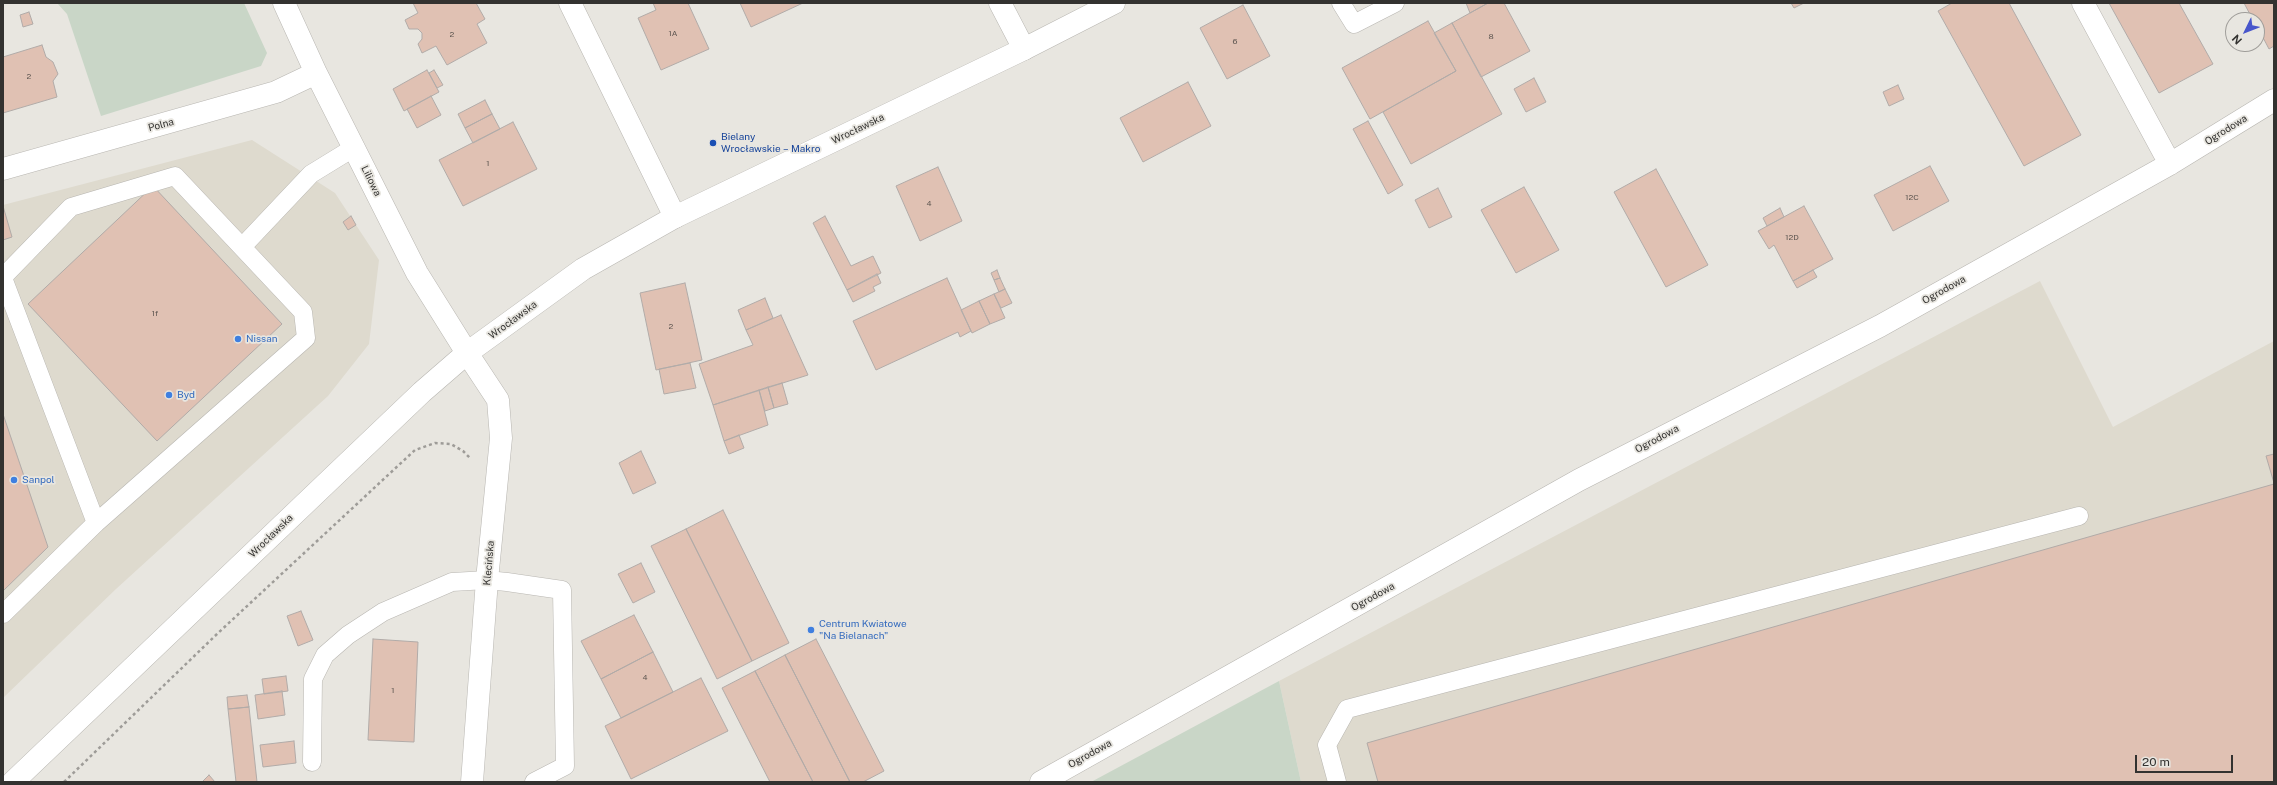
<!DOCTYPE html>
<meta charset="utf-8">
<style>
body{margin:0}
#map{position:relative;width:2277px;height:785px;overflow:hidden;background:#e8e6e0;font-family:"Public Sans",sans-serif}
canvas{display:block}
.frame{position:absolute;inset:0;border:4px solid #333230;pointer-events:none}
.north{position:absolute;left:2225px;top:12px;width:40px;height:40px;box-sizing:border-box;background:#e8e6e0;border:1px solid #a09e9a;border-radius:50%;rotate:227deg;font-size:11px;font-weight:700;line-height:16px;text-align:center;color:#333230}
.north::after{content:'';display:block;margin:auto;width:14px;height:18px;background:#4856cb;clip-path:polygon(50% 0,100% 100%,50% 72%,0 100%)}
.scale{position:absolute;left:2135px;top:755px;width:98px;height:18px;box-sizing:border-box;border:2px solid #333230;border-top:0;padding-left:5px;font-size:12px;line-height:14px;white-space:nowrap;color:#333230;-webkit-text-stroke:3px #e8e6e0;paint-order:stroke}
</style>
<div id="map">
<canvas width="2277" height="785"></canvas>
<div class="frame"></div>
<div class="north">N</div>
<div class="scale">20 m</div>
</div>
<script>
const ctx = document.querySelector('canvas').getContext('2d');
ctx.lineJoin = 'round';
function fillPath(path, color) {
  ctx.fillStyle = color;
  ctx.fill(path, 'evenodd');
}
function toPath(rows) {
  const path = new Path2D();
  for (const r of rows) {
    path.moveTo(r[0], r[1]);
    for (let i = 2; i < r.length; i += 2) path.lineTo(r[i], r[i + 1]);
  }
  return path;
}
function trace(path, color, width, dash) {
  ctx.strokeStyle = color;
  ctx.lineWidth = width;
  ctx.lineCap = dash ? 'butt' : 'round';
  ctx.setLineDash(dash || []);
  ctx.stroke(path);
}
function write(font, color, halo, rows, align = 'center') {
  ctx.font = font + ' "Public Sans",sans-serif';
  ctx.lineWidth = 3.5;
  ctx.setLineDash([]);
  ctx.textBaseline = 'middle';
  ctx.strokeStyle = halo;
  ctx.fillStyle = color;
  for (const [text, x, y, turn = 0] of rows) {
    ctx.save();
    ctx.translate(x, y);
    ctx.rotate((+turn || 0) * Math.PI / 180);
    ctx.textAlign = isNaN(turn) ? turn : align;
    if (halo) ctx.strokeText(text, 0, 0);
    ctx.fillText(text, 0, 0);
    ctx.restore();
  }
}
fillPath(toPath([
 [252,140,335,193,379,260,369,344,328,396,116,589,3,698,3,205],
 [2040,281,2113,427,2274,341,2274,782,1301,782,1279,681]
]), '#dedace');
fillPath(toPath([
 [57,3,244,3,267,53,261,66,101,116,67,14],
 [1279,681,1301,782,1091,782]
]), '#c9d6c7');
const building = toPath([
 [413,3,476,3,485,19,477,24,487,43,447,65,436,46,422,53,418,44,422,39,422,33,418,29,409,29,405,20,418,13,413,3],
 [653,3,688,3,709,49,661,70,638,18,656,10,653,3],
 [740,3,803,3,751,27,740,3],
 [1466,3,1488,3,1470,13,1466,3],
 [1488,3,1504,3,1530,51,1481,77,1452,23,1488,3],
 [1791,3,1804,3,1794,8,1791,3],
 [1952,3,2009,3,2081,135,2024,166,1938,11,1952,3],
 [2109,3,2179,3,2213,64,2159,93,2109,3],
 [2244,3,2274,3,2274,46,2269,49,2257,26,2257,20,2253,20,2244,3],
 [1243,5,1270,56,1227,79,1200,28,1243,5],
 [29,12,33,24,23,27,20,15,29,12],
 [1428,21,1456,71,1370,119,1342,68,1428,21],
 [1452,23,1502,114,1411,164,1383,112,1456,71,1434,33,1452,23],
 [42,45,46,57,53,62,58,74,53,81,57,97,3,113,3,57,42,45],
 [427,70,439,92,404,111,393,89,427,70],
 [434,70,443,85,437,88,429,73,434,70],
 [1534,78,1546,102,1526,112,1514,89,1534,78],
 [1188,82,1211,126,1143,162,1120,118,1188,82],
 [1898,85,1904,99,1889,106,1883,92,1898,85],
 [431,96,441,115,417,128,407,109,431,96],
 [485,100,492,114,465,128,458,114,485,100],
 [492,114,500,129,473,143,465,128,492,114],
 [1368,121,1403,185,1388,194,1353,129,1368,121],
 [513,122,537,169,463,206,439,160,513,122],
 [1930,166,1949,201,1893,231,1874,195,1930,166],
 [938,167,962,221,920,241,896,186,938,167],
 [1656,169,1708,265,1666,287,1614,192,1656,169],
 [153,186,282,324,157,441,28,304,153,186],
 [1524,187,1559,250,1516,273,1481,210,1524,187],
 [1438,188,1452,217,1429,228,1415,200,1438,188],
 [3,206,12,237,3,240,3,206],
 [1804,206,1833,259,1793,281,1774,245,1769,249,1758,231,1804,206],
 [1780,208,1784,217,1767,226,1763,218,1780,208],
 [351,216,356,225,348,230,343,222,351,216],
 [825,216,851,266,873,256,881,273,847,290,813,223,825,216],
 [997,270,1000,278,994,280,991,273,997,270],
 [1813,270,1817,277,1797,288,1793,281,1813,270],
 [877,274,881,283,873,287,875,291,853,302,847,290,877,274],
 [947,278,971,331,960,337,958,332,876,370,853,321,947,278],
 [1000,278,1005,289,999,292,994,280,1000,278],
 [685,283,702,360,656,370,640,293,685,283],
 [1005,289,1012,303,1001,308,994,294,1005,289],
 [994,294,1005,318,990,324,979,301,994,294],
 [765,298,773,318,746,330,738,310,765,298],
 [979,301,990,324,972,333,961,310,979,301],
 [781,315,808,375,713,405,699,364,753,345,746,330,781,315],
 [690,363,696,388,664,394,659,369,690,363],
 [782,383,788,404,774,408,768,387,782,383],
 [768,387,774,408,765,411,759,390,768,387],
 [759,390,768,425,724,441,713,405,759,390],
 [3,414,48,547,3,591,3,414],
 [739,435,744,448,729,454,724,441,739,435],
 [641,451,656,483,633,494,619,463,641,451],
 [2274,454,2274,483,2266,456,2274,454],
 [2274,484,2274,782,1378,782,1367,743,2274,484],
 [723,510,789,643,752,661,686,529,723,510],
 [686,529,752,661,717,679,651,546,686,529],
 [641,563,655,592,633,603,618,574,641,563],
 [301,611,313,640,298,646,287,616,301,611],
 [634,615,653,652,601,679,581,641,634,615],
 [373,639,418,642,414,742,368,740,373,639],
 [816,639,884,771,863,782,850,782,785,655,816,639],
 [653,652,673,692,621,718,601,679,653,652],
 [785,655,850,782,813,782,755,671,785,655],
 [755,671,813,782,770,782,722,688,755,671],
 [286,676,288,691,264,694,262,679,286,676],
 [701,678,728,731,631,779,605,726,701,678],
 [282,691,285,715,258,719,255,695,282,691],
 [247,695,249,707,228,709,227,697,247,695],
 [249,707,257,782,236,782,228,709,249,707],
 [294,741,296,763,263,767,260,745,294,741],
 [209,775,215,782,202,782,209,775]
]);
fillPath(building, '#e0c1b3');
trace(building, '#b1aba8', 1);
const lane = toPath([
 [1341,3,1354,24,1395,3],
 [242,247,311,174,355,147],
 [3,277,71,207,175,176,303,312,306,338,96,523,3,278],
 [3,614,96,523],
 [312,762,313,679,325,655,348,635,383,612,452,582,487,580,507,582,562,590,565,766,534,782],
 [1337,782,1327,745,1347,709,2079,516]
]);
const street = toPath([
 [284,3,316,73,417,273,467,353],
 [570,3,675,217],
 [1000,3,1024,49],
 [2083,3,2170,164],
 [3,169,276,92,316,73],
 [1041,782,1579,480,1880,326,2170,164,2274,100]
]);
const secondary = toPath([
 [467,353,498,400,501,438,487,580,472,782],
 [13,782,422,392,467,353,583,269,675,217,1024,49,1114,3]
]);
trace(lane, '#b8b6b1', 19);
trace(street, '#b8b6b1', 23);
trace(secondary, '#b8b6b1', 23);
trace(toPath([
 [64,782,217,634,415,450,435,443,451,444,463,451,470,458]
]), '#9e9c98', 2.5, [3, 3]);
trace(lane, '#fff', 18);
trace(street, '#fff', 22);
trace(secondary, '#fff', 22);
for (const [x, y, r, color] of [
 [713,143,4,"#1a4fb4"],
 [238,339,4,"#3f7fe0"],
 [169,395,4,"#3f7fe0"],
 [14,480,4,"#3f7fe0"],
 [811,630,4,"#3f7fe0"]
]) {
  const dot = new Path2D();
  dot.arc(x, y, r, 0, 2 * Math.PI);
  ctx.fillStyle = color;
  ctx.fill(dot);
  trace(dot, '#e8e6e0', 1.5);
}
write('8px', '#5e5651', null, [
 ["1A",673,34],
 ["2",452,35],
 ["8",1491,37],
 ["6",1235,42],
 ["2",29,77],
 ["1",488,164],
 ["12C",1912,198],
 ["4",929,204],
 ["12D",1792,238],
 ["1f",155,314],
 ["2",671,327],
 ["4",645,678],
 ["1",393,691]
]);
write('10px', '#333230', '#e8e6e0', [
 ["Polna",161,125,-15],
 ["Wrocławska",858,129,-26],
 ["Ogrodowa",2226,130,-32],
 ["Liliowa",371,181,64],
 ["Ogrodowa",1944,290,-29],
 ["Wrocławska",513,320,-36],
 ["Ogrodowa",1657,439,-28],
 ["Wrocławska",271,536,-44],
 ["Klecińska",489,563,-85],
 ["Ogrodowa",1373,597,-29],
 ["Ogrodowa",1090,754,-29]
]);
write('10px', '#164399', '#e8e6e0', [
 ["Bielany",721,137],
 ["Wrocławskie – Makro",721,149]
], 'left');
write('10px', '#366cbe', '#e8e6e0', [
 ["Nissan",246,339],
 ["Byd",177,395],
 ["Sanpol",22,480],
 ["Centrum Kwiatowe",819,624],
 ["\"Na Bielanach\"",819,636]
], 'left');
</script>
